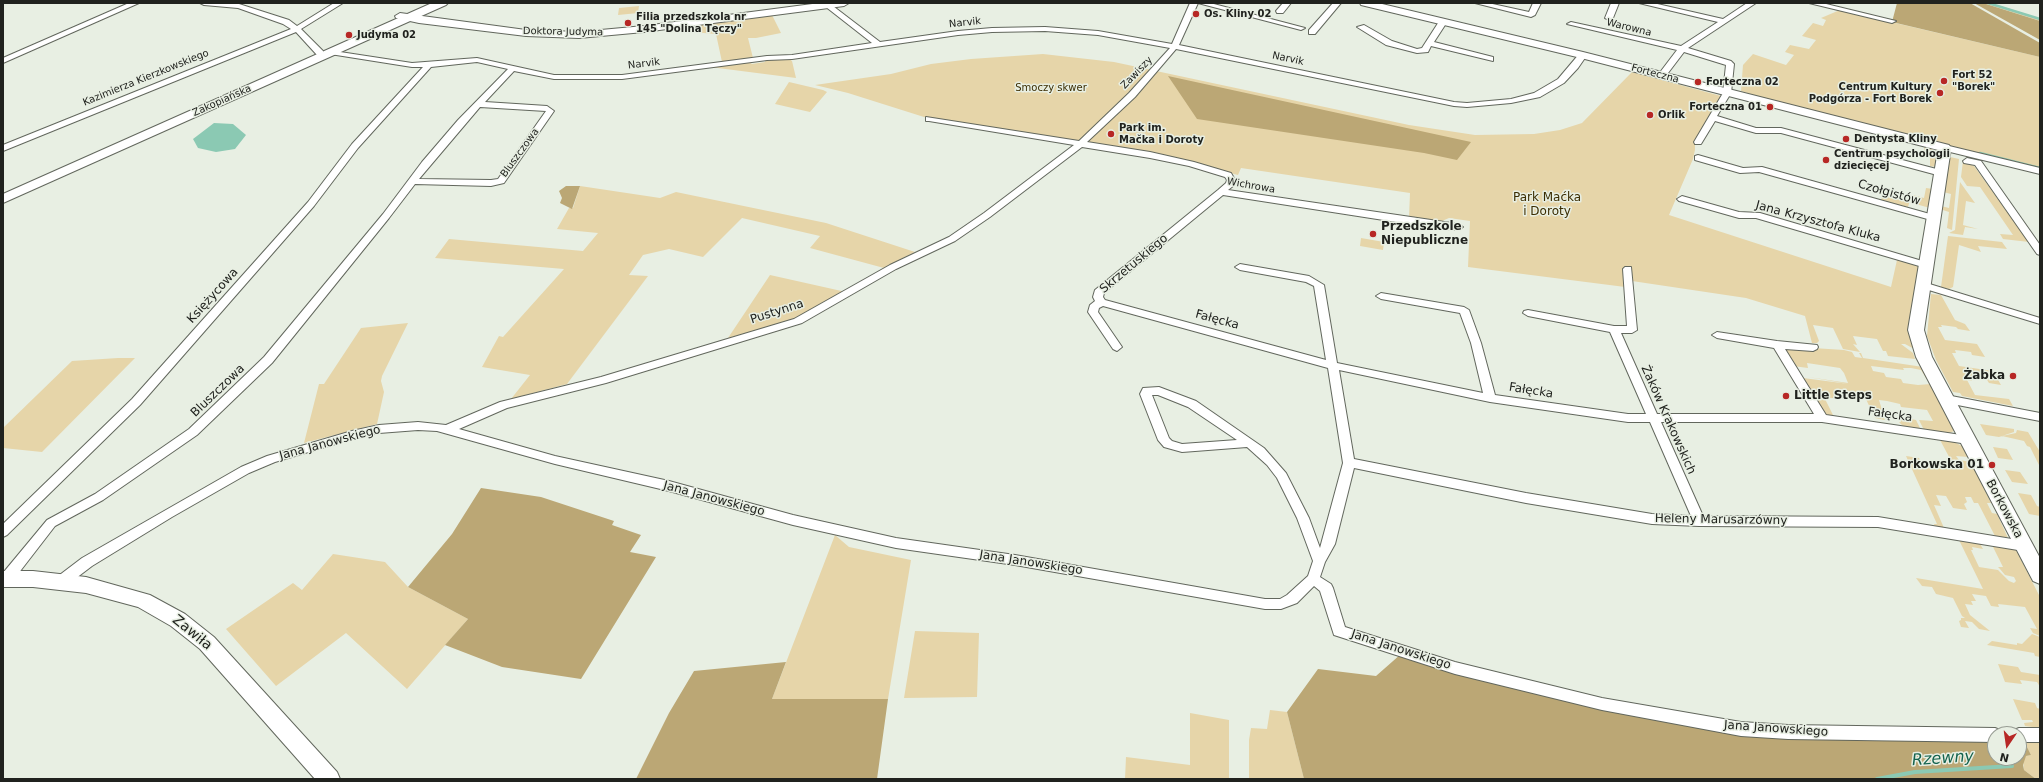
<!DOCTYPE html>
<meta charset="utf-8">
<style>
body{margin:0}
#map{position:relative;width:2043px;height:782px;overflow:hidden;background:#e8efe3;font-family:"DejaVu Sans",sans-serif}
canvas{display:block}
.frame{position:absolute;inset:0;border:4px solid #20221e;pointer-events:none}
.north{position:absolute;left:1987px;top:726px;width:40px;height:40px;box-sizing:border-box;background:#e8efe3;border:1px solid #989d94;border-radius:50%;rotate:193deg;font-size:11px;font-weight:700;line-height:16px;text-align:center;color:#20221e}
.north::after{content:'';display:block;margin:auto;width:14px;height:18px;background:#b72725;clip-path:polygon(50% 0,100% 100%,50% 72%,0 100%)}
</style>
<div id="map">
<canvas width="2043" height="782"></canvas>
<div class="frame"></div>
<div class="north">N</div>
</div>
<script>
const ctx = document.querySelector('canvas').getContext('2d');
ctx.lineJoin = 'round';
function fillPath(path, color) {
  ctx.fillStyle = color;
  ctx.fill(path, 'evenodd');
}
function toPath(rows) {
  const path = new Path2D();
  for (const r of rows) {
    path.moveTo(r[0], r[1]);
    for (let i = 2; i < r.length; i += 2) path.lineTo(r[i], r[i + 1]);
  }
  return path;
}
function trace(path, color, width, dash) {
  ctx.strokeStyle = color;
  ctx.lineWidth = width;
  ctx.lineCap = dash ? 'butt' : 'round';
  ctx.setLineDash(dash || []);
  ctx.stroke(path);
}
function write(font, color, halo, rows, align = 'center') {
  ctx.font = font + ' "DejaVu Sans",sans-serif';
  ctx.lineWidth = 3;
  ctx.setLineDash([]);
  ctx.textBaseline = 'middle';
  ctx.strokeStyle = halo;
  ctx.fillStyle = color;
  for (const [text, x, y, turn = 0] of rows) {
    ctx.save();
    ctx.translate(x, y);
    ctx.rotate((+turn || 0) * Math.PI / 180);
    ctx.textAlign = isNaN(turn) ? turn : align;
    if (halo) ctx.strokeText(text, 0, 0);
    ctx.fillText(text, 0, 0);
    ctx.restore();
  }
}
fillPath(toPath([
 [1983,3,1991,3,2017,11,2040,19,2040,21],
 [639,6,638,13,618,15,619,8],
 [1840,10,2040,57,2040,169,1776,102,1741,91,1743,65,1753,54,1786,65,1794,55,1785,52,1790,45,1809,49,1816,40,1802,36,1813,23,1823,26,1826,20,1821,18],
 [772,15,781,33,756,38,748,38,753,58,722,62,716,34,667,30],
 [1043,54,1114,62,1409,125,1475,135,1534,134,1560,130,1582,123,1632,72,1721,96,1695,143,1695,150,1693,159,1669,215,1891,287,1897,260,1884,256,1910,262,1920,267,1916,350,1905,344,1901,344,1913,353,1915,359,1888,356,1886,351,1883,351,1877,339,1853,336,1857,345,1853,344,1860,352,1843,349,1833,328,1813,325,1819,341,1817,343,1812,343,1805,316,1746,298,1632,281,1633,288,1468,267,1470,221,1449,218,1435,224,1409,218,1410,193,1241,168,1238,175,1171,158,924,117,848,93,815,85,891,74,931,64,971,59],
 [788,58,792,61,796,78,710,67,749,62,752,64,765,62,765,61],
 [789,82,823,90,827,92,810,112,775,104],
 [1925,145,1938,152,1936,167,1930,166,1930,158,1923,156],
 [1950,157,1959,159,1952,230,1947,228,1949,212,1940,209,1941,206,1949,208,1951,194,1943,192,1948,158],
 [1963,161,1974,166,2029,242,2003,239,2000,234,2013,235,1980,187,1967,186,1961,177],
 [1960,182,1975,203,1966,201,1963,225,1978,229,1965,227,1963,235,1949,233,1955,230],
 [580,186,660,198,676,192,826,223,915,252,884,268,810,248,820,236,742,218,703,257,669,249,643,255,629,275,648,276,567,384,511,399,530,375,482,367,499,336,503,337,564,269,435,258,449,239,583,251,598,233,557,229,569,208,573,208],
 [1926,188,1933,189,1930,208,1912,203,1913,195,1924,198],
 [1884,192,1910,200,1908,207,1881,200],
 [1948,236,2002,242,2007,249,1978,246,1981,252,1959,245,1953,287,1949,289,1941,287],
 [1361,238,1384,242,1383,250,1360,246],
 [770,275,846,292,792,320,728,338],
 [1931,294,1941,295,1955,320,1965,324,1970,331,1958,329,1956,327,1941,325,1942,327,1938,327,1945,340,1977,344,1985,357,1972,355,1971,352,1955,350,1956,353,1952,353,1959,366,1993,371,2001,385,1989,383,1987,380,1971,378,1972,381,1967,380,1975,395,2009,399,2013,406,1962,396,1960,393,1953,392,1936,360,1927,336],
 [408,323,382,376,381,381,384,392,377,424,304,443,319,384,324,384,361,328],
 [1785,348,1813,348,1844,350,1852,352,1855,357,1862,358,1859,353,1861,353,1863,358,1923,367,1929,379,1926,378,1921,370,1911,368,1903,368,1904,370,1871,366,1873,371,1884,373,1886,377,1901,379,1903,383,1918,385,1931,384,1954,431,1947,434,1924,430,1919,420,1933,421,1927,410,1901,407,1900,404,1887,401,1879,400,1882,410,1886,415,1883,416,1885,420,1875,418,1864,395,1844,392,1839,393,1841,399,1824,397,1834,417,1826,415,1803,378,1849,384,1808,377,1848,383,1844,373,1840,368,1807,363,1808,368,1793,366],
 [118,358,135,358,42,452,3,448,3,428,72,361],
 [1899,417,1916,420,1921,430,1904,427,1899,422,1901,422],
 [1980,424,2014,429,2014,432,1999,437,1986,435],
 [2017,430,2028,432,2040,452,2040,467,2030,447,2027,446,2024,441,2002,436,2016,433],
 [1940,440,1954,442,1962,446,1968,457,1956,456,1959,460,1971,462,1991,503,1987,503,1992,513,1997,514,2008,538,1995,536,1978,503,1974,503,1971,497,1965,497,1967,502,1964,504,1967,510,1953,508,1946,496,1936,495,1941,506,1934,505,1944,528,1935,527,1934,524,1937,524,1906,456,1919,458,1921,462,1954,466],
 [1993,447,2007,449,2013,460,1998,458],
 [2005,470,2020,472,2028,484,2012,482],
 [2018,493,2031,495,2037,506,2040,507,2040,516,2029,514],
 [835,535,849,547,911,560,888,699,772,699],
 [1958,538,1979,542,1983,549,1972,547,1973,550,1971,550,1979,567,1998,570,2009,581,2014,583,2016,581,2014,577,2005,575,2000,569,1998,567,2003,567,1991,543,2016,550,2040,597,2040,636,2033,633,2030,628,2037,629,2025,607,1998,604,1999,607,1991,606,1986,596,1972,594,1976,601,1971,601,1973,605,1965,604,1970,615,1990,631,1979,629,1972,622,1965,621,1969,628,1961,627,1959,621,1961,620,1961,618,1965,618,1962,616,1953,598,1936,594,1932,587,1922,586,1916,578,1983,589],
 [333,554,385,562,408,587,468,619,407,689,346,633,276,686,226,629,293,583,302,590],
 [915,631,979,633,977,697,904,698],
 [2032,634,2040,637,2040,657,2035,656,2034,653,1987,645,1992,641,2017,645,2017,643,2022,644],
 [1998,664,2018,667,2021,672,2040,675,2040,687,2037,682,2020,680,2022,684,2005,682],
 [2013,699,2035,703,2037,708,2040,709,2040,728,2025,726,2024,723,2033,722,2032,720,2022,720],
 [1270,710,1287,712,1304,779,1249,779,1249,740,1251,728,1267,729],
 [1190,713,1229,720,1229,779,1125,779,1126,757,1190,765],
 [2019,742,2040,743,2040,779,2036,779,2024,770,2023,760,2026,756,2031,755,2027,747,2019,745]
]), '#e6d5a9');
fillPath(toPath([
 [1897,3,1970,3,2040,43,2040,57,1892,22],
 [1974,3,1983,3,2040,21,2040,40],
 [1168,76,1471,142,1457,160,1424,153,1197,119],
 [566,186,580,186,572,209,560,203,562,198,559,191],
 [481,488,541,497,614,521,612,525,641,535,630,552,656,557,581,679,502,667,445,645,468,619,408,587,452,534],
 [1401,654,1483,681,1610,711,1723,732,1993,742,1995,744,1995,758,2019,758,2019,745,2027,747,2031,755,2026,756,2023,765,2024,770,2036,779,1304,779,1287,712,1318,669,1376,676],
 [786,662,772,699,888,699,877,779,636,779,669,713,694,671]
]), '#bba775');
fillPath(toPath([
 [214,123,233,124,246,135,235,149,216,152,198,148,193,139]
]), '#8bc9b3');
trace(toPath([
 [1988,3,2040,19],
 [1980,153,2040,168]
]), '#8bc9b3', 2.5);
trace(toPath([
 [1877,779,1915,772,2012,766]
]), '#8bc9b3', 4);
const street = toPath([
 [129,3,139,3,3,63,3,58,129,3],
 [200,3,239,4,289,20,297,26,334,3,343,3,301,29,323,51,323,55,317,55,296,32,3,151,3,145,291,29,283,24,238,8,204,5,200,3],
 [829,3,880,42,958,31,992,28,1045,27,1098,31,1172,44,1190,3,1198,3,1179,45,1454,102,1467,103,1511,99,1534,93,1558,79,1580,53,1586,53,1587,55,1578,68,1564,83,1540,97,1511,103,1467,107,1454,106,1176,49,1135,97,1087,142,1150,152,1194,162,1231,173,1235,180,1233,186,1228,190,1458,224,1463,227,1458,230,1435,228,1223,195,1104,293,1103,297,1105,300,1326,360,1314,286,1306,282,1240,270,1235,267,1240,264,1309,276,1324,285,1337,363,1483,393,1471,343,1460,313,1381,299,1376,296,1381,293,1464,307,1469,310,1481,343,1495,395,1628,414,1646,414,1610,332,1528,316,1523,313,1524,311,1528,310,1614,326,1627,326,1623,269,1625,267,1631,267,1637,330,1632,333,1621,333,1657,414,1814,414,1774,348,1717,338,1712,335,1717,332,1777,341,1817,345,1818,347,1817,349,1813,351,1785,349,1826,415,1968,436,1972,437,1974,440,1972,443,1968,444,1822,422,1661,422,1703,516,1878,517,2024,541,2028,542,2030,546,2028,550,2024,551,1878,527,1699,526,1652,524,1526,503,1354,468,1335,544,1325,562,1320,577,1331,584,1333,588,1345,627,1455,662,1602,698,1741,722,1788,725,1995,728,2000,730,2002,734,1995,734,1995,742,1788,739,1741,736,1602,710,1455,674,1334,635,1320,591,1314,586,1297,603,1281,609,1265,609,1015,565,896,548,793,525,669,491,555,464,437,431,418,430,379,433,352,439,275,462,249,473,172,517,92,566,67,585,62,586,57,585,56,581,57,577,82,558,241,467,267,456,352,431,379,425,418,422,446,425,500,402,601,377,794,319,890,265,949,237,984,213,1074,145,929,121,926,121,926,117,1079,141,1129,93,1170,48,1098,35,1045,31,992,32,958,35,792,59,767,60,622,79,554,79,514,71,485,102,547,106,554,111,504,183,491,186,415,184,389,218,272,363,197,435,103,500,55,526,11,583,3,583,3,573,47,520,95,494,189,429,264,357,383,214,422,162,458,120,508,69,477,62,431,67,358,148,314,206,140,405,7,535,3,537,3,524,132,399,308,202,352,144,423,67,412,67,330,54,327,54,327,50,412,63,477,58,554,75,622,75,767,56,792,55,872,43,826,7,826,3,829,3],
 [480,107,546,111,498,179,491,180,419,179,480,107],
 [1082,147,1150,158,1189,166,1225,177,1227,180,1226,183,1218,190,1095,290,1093,297,1095,301,1090,305,1088,312,1113,349,1117,351,1122,347,1098,312,1099,308,1103,306,1328,368,1343,463,1320,548,1309,518,1286,473,1264,448,1196,401,1159,387,1143,388,1140,394,1158,440,1164,447,1182,452,1247,447,1267,465,1277,478,1297,518,1313,561,1308,576,1287,595,1280,599,1265,599,1015,555,896,538,793,515,669,481,555,456,459,429,507,408,606,383,802,323,896,269,955,241,990,217,1082,147],
 [1339,370,1490,402,1628,422,1650,422,1691,516,1652,514,1526,493,1354,459,1339,370],
 [1152,395,1158,395,1188,407,1237,440,1182,444,1172,441,1169,438,1152,395],
 [1198,3,1210,3,1305,28,1301,30,1198,3],
 [1283,3,1291,3,1283,13,1277,13,1276,11,1283,3],
 [1333,3,1341,3,1315,34,1309,34,1309,30,1333,3],
 [1475,3,1488,3,1529,12,1533,3,1541,3,1535,15,1531,17,1475,3],
 [1611,3,1619,3,1613,18,1609,20,1605,18,1611,3],
 [1639,3,1653,3,1723,19,1747,3,1756,3,1688,48,1731,61,1734,64,1731,93,1717,116,1756,128,1781,128,1944,171,1945,173,1941,176,1781,133,1756,133,1715,121,1701,144,1695,144,1694,142,1723,93,1726,65,1684,52,1665,77,1659,77,1658,75,1677,50,1567,24,1571,22,1681,46,1718,22,1639,3],
 [1809,3,1822,3,1896,21,1892,23,1809,3],
 [1440,20,1447,22,1434,42,1493,57,1493,61,1431,46,1428,52,1417,53,1386,45,1357,27,1364,25,1392,41,1417,49,1422,48,1440,20],
 [1945,145,2040,168,2040,174,1942,150,1942,146,1945,145],
 [1698,155,1743,168,1762,167,1937,216,1939,218,1934,221,1931,220,1759,172,1740,173,1695,160,1695,156,1698,155],
 [1967,158,1981,161,2040,245,2040,255,2037,254,1975,165,1964,163,1963,161,1967,158],
 [1682,196,1739,212,1760,213,1929,263,1931,265,1926,268,1756,218,1739,218,1679,201,1677,199,1682,196],
 [1923,282,2040,318,2040,324,1919,287,1918,285,1923,282],
 [1946,395,2040,413,2040,421,1942,402,1940,399,1946,395],
 [2019,728,2040,728,2040,742,2019,742,2019,734,2012,734,2014,730,2019,728]
]);
const secondary = toPath([
 [820,3,849,3,844,6,644,32,579,38,526,36,419,23,396,18,395,16,400,13,526,30,579,32,644,26,820,3],
 [1360,3,1378,3,1583,52,1949,145,1951,148,1924,330,1932,357,2040,558,2040,584,2033,581,1916,357,1908,330,1938,150,1581,58,1361,5,1360,3],
 [3,571,33,571,86,577,150,595,185,614,214,637,337,772,340,779,315,779,200,649,171,626,138,607,86,593,33,587,3,587,3,571]
]);
const primary = toPath([
 [432,3,448,3,446,5,3,203,3,194,432,3]
]);
trace(street, '#62675d', 2);
trace(secondary, '#62675d', 2);
trace(primary, '#62675d', 2);
fillPath(street, '#fff');
fillPath(secondary, '#fff');
fillPath(primary, '#fff');
for (const [x, y, r, color] of [
 [1196,14,4,"#b72725"],
 [628,23,4,"#b72725"],
 [349,35,4,"#b72725"],
 [1944,81,4,"#b72725"],
 [1698,82,4,"#b72725"],
 [1940,93,4,"#b72725"],
 [1770,107,4,"#b72725"],
 [1650,115,4,"#b72725"],
 [1111,134,4,"#b72725"],
 [1846,139,4,"#b72725"],
 [1826,160,4,"#b72725"],
 [1373,234,4,"#b72725"],
 [2013,376,4,"#b72725"],
 [1786,396,4,"#b72725"],
 [1992,465,4,"#b72725"]
]) {
  const dot = new Path2D();
  dot.arc(x, y, r, 0, 2 * Math.PI);
  ctx.fillStyle = color;
  ctx.fill(dot);
  trace(dot, '#e8efe3', 1.5);
}
write('bold 10px', '#20221e', '#e8efe3', [
 ["Os. Kliny 02",1204,14],
 ["Filia przedszkola nr",636,17],
 ["145 \"Dolina Tęczy\"",636,29],
 ["Judyma 02",357,35],
 ["Fort 52",1952,75],
 ["\"Borek\"",1952,87],
 ["Forteczna 02",1706,82],
 ["Centrum Kultury",1932,87,"right"],
 ["Podgórza - Fort Borek",1932,99,"right"],
 ["Forteczna 01",1762,107,"right"],
 ["Orlik",1658,115],
 ["Park im.",1119,128],
 ["Mačka i Doroty",1119,140],
 ["Dentysta Kliny",1854,139],
 ["Centrum psychologii",1834,154],
 ["dziecięcej",1834,166]
], 'left');
write('10px', '#20221e', '#e8efe3', [
 ["Narvik",965,23,-6],
 ["Warowna",1629,28,14],
 ["Doktora Judyma",563,32,1],
 ["Narvik",1288,59,12],
 ["Narvik",644,64,-7],
 ["Zawiszy",1137,73,-46],
 ["Forteczna",1655,74,15],
 ["Kazimierza Kierzkowskiego",146,78,-22],
 ["Zakopiańska",222,101,-24],
 ["Bluszczowa",520,153,-54],
 ["Wichrowa",1251,186,10]
]);
write('10px', '#3b2d02', '#e8efe3', [
 ["Smoczy skwer",1051,88]
]);
write('12px', '#20221e', '#e8efe3', [
 ["Czołgistów",1889,193,16],
 ["Jana Krzysztofa Kluka",1818,222,15],
 ["Skrzetuskiego",1134,264,-40],
 ["Księżycowa",213,296,-48],
 ["Pustynna",777,312,-18],
 ["Fałęcka",1217,320,15],
 ["Bluszczowa",218,391,-44],
 ["Fałęcka",1531,391,9],
 ["Fałęcka",1890,415,8],
 ["Żaków Krakowskich",1668,420,66],
 ["Jana Janowskiego",330,443,-15],
 ["Jana Janowskiego",714,499,15],
 ["Borkowska",2004,509,62],
 ["Heleny Marusarzówny",1721,520,1],
 ["Jana Janowskiego",1031,563,9],
 ["Jana Janowskiego",1401,650,18],
 ["Jana Janowskiego",1776,729,4]
]);
write('12px', '#3b2d02', '#e8efe3', [
 ["Park Maćka",1547,198],
 ["i Doroty",1547,212]
]);
write('bold 12px', '#20221e', '#e8efe3', [
 ["Przedszkole",1381,227],
 ["Niepubliczne",1381,241],
 ["Żabka",2005,376,"right"],
 ["Little Steps",1794,396],
 ["Borkowska 01",1984,465,"right"]
], 'left');
write('14px', '#20221e', '#e8efe3', [
 ["Zawiła",192,633,39]
]);
write('italic 16px', '#14634e', '#e8efe3', [
 ["Rzewny",1943,759,-4]
]);
</script>
